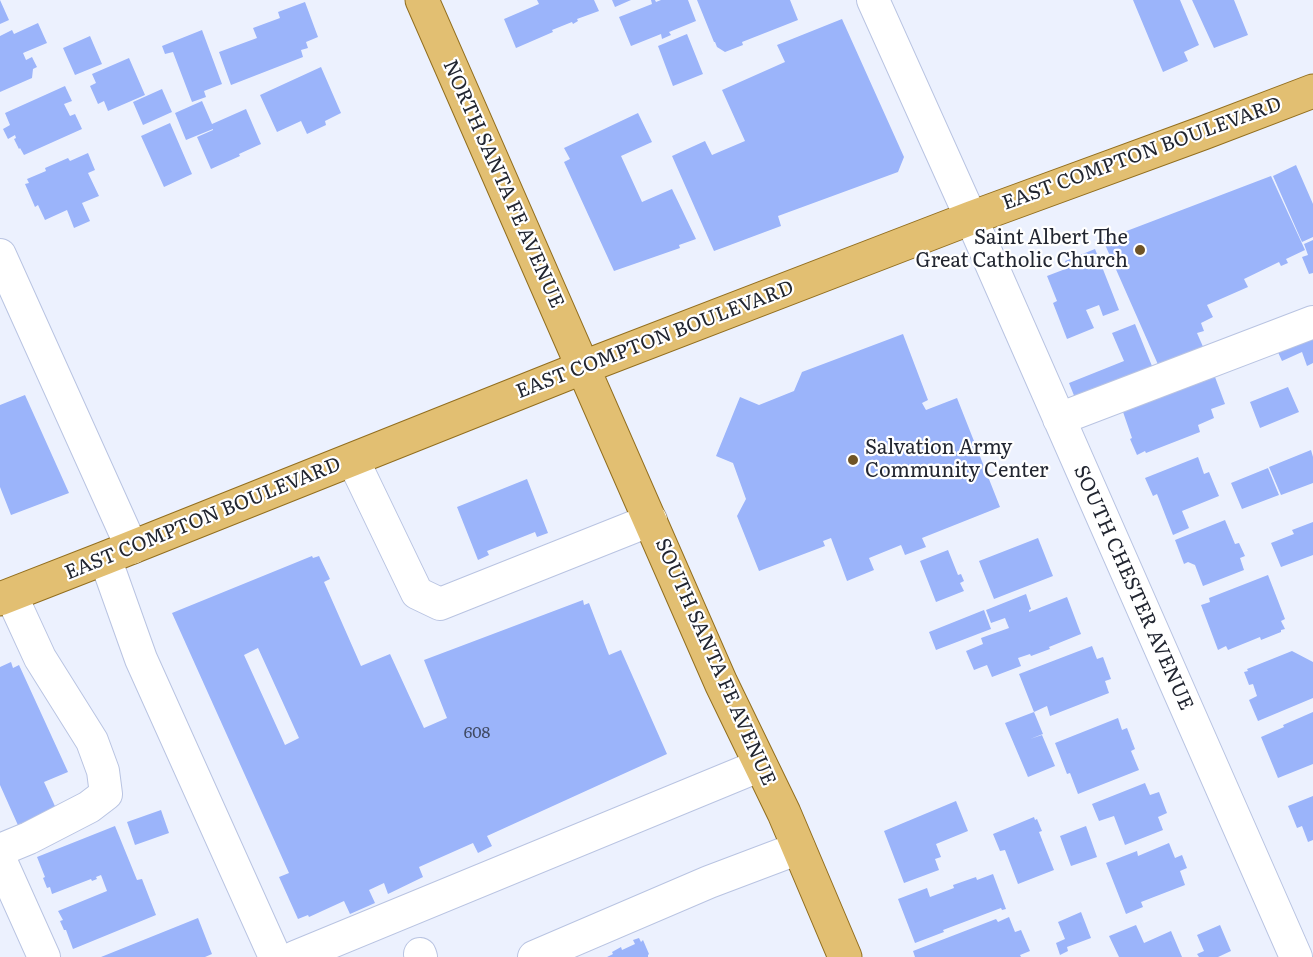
<!DOCTYPE html>
<style>
body{margin:0}
canvas{display:block;background:#ecf1fe}
</style>
<canvas width="1313" height="957"></canvas>
<script>
const ctx = document.querySelector('canvas').getContext('2d');
ctx.lineJoin = 'round';
function fillPath(path, color) {
  ctx.fillStyle = color;
  ctx.fill(path, 'evenodd');
}
function toPath(rows) {
  const path = new Path2D();
  for (const r of rows) {
    path.moveTo(r[0], r[1]);
    for (let i = 2; i < r.length; i += 2) path.lineTo(r[i], r[i + 1]);
  }
  return path;
}
function trace(path, color, width, dash) {
  ctx.strokeStyle = color;
  ctx.lineWidth = width;
  ctx.lineCap = dash ? 'butt' : 'round';
  ctx.setLineDash(dash || []);
  ctx.stroke(path);
}
function write(font, color, halo, rows, align = 'center') {
  ctx.font = font + ' Literata,serif';
  ctx.lineWidth = 4.5;
  ctx.setLineDash([]);
  ctx.textBaseline = 'middle';
  ctx.strokeStyle = halo;
  ctx.fillStyle = color;
  for (const [text, x, y, turn = 0] of rows) {
    ctx.save();
    ctx.translate(x, y);
    ctx.rotate((+turn || 0) * Math.PI / 180);
    ctx.textAlign = isNaN(turn) ? turn : align;
    if (halo) ctx.strokeText(text, 0, 0);
    ctx.fillText(text, 0, 0);
    ctx.restore();
  }
}
fillPath(toPath([
 [0,0,9,20,0,24],
 [537,0,594,0,599,11,577,19,578,21,573,24,572,22,552,30,553,32,516,48,504,19,539,4],
 [612,0,631,0,615,7],
 [651,0,655,0,656,2,661,0,688,0,696,21,669,32,671,35,662,39,661,34,631,46,619,17,652,4],
 [697,0,790,0,798,20,742,42,743,45,725,52,717,47,715,42,714,42],
 [1133,0,1180,0,1199,45,1184,52,1188,61,1163,72],
 [1192,0,1234,0,1248,35,1214,48],
 [305,2,318,37,306,42,308,48,301,50,303,57,231,85,219,52,257,38,253,28,280,18,278,12],
 [842,19,904,157,898,172,778,216,781,226,714,251,672,156,705,141,712,155,745,141,722,90,785,62,777,45],
 [38,23,47,43,23,53,26,60,32,57,37,67,33,69,32,78,0,92,0,36,12,30,14,34],
 [202,30,222,84,204,91,206,97,192,102,173,52,165,54,162,46],
 [687,34,703,74,673,86,658,46],
 [90,36,102,64,75,75,63,48],
 [129,58,145,95,108,111,104,101,98,104,90,86,96,83,92,74],
 [321,67,341,113,325,121,326,125,307,134,301,121,277,132,260,95],
 [65,86,72,101,64,104,70,116,75,114,82,129,24,155,20,148,19,149,14,139,16,138,15,135,8,139,3,129,10,125,5,113],
 [162,89,172,112,143,125,133,102],
 [202,101,212,124,246,109,261,144,239,154,240,156,211,169,197,137,213,130,213,129,186,140,175,113],
 [638,113,652,142,621,156,642,202,672,189,696,239,679,245,680,248,614,271,564,162,570,159,564,148],
 [170,123,192,174,164,187,141,136],
 [88,153,95,170,88,173,99,196,82,203,90,221,74,228,67,210,45,220,38,205,35,207,25,184,29,183,27,179,46,171,45,168,68,158,70,161],
 [1296,165,1313,204,1313,237,1302,242,1273,176],
 [1271,176,1305,250,1286,259,1288,263,1281,266,1279,262,1244,279,1248,287,1207,305,1213,317,1201,323,1204,331,1197,333,1204,349,1160,369,1103,240],
 [1313,240,1313,273,1309,274,1302,257,1308,255,1304,244],
 [1095,249,1119,310,1103,316,1099,305,1086,310,1094,328,1067,339,1053,303,1057,301,1047,276,1068,268,1065,261],
 [1135,324,1154,371,1077,403,1069,383,1124,361,1112,333],
 [903,334,928,400,922,403,926,410,957,398,1000,507,922,538,926,547,905,555,901,545,869,558,874,570,847,581,831,538,823,541,825,546,759,571,737,516,746,499,733,463,716,456,740,397,759,405,794,391,802,372],
 [1313,334,1313,363,1307,366,1302,352,1282,361,1276,348],
 [1215,377,1225,404,1211,409,1214,418,1198,425,1200,432,1146,453,1145,451,1137,455,1130,439,1132,438,1123,412],
 [1288,387,1299,412,1260,428,1250,402],
 [25,395,69,493,11,515,0,487,0,405],
 [1311,450,1313,457,1313,483,1281,495,1269,467],
 [1198,457,1204,474,1209,472,1219,496,1182,511,1189,528,1173,535,1157,494,1153,496,1145,478],
 [1268,468,1279,495,1242,509,1231,483],
 [527,479,548,533,537,537,535,532,487,551,489,555,478,560,457,507],
 [1225,520,1235,544,1239,543,1245,556,1240,558,1244,570,1203,586,1195,565,1188,562,1184,564,1175,540],
 [1313,522,1313,555,1281,567,1271,543,1294,534,1292,530],
 [1038,538,1053,576,994,599,979,561],
 [948,550,958,575,961,574,964,581,960,583,964,591,936,602,920,561],
 [312,556,313,558,319,556,330,579,324,582,361,666,390,654,424,728,447,718,424,660,583,600,584,605,589,603,609,655,621,650,667,754,487,836,492,846,478,853,473,843,419,867,423,877,388,894,384,883,369,890,375,903,350,914,344,901,309,917,308,915,298,919,279,877,289,873,172,613],
 [258,648,299,738,285,745,244,655],
 [1268,575,1285,619,1281,621,1285,629,1281,630,1281,632,1261,640,1260,637,1228,650,1226,646,1218,650,1201,605,1210,602,1209,598],
 [1026,594,1031,609,1029,610,1029,612,1067,597,1081,634,1049,647,1050,649,1031,656,1030,654,1018,658,1021,666,992,677,987,665,974,670,966,651,983,644,981,638,1009,628,1005,618,991,623,986,610],
 [984,610,991,629,936,650,929,632],
 [1092,646,1097,659,1103,657,1111,679,1105,681,1109,693,1050,716,1047,706,1034,712,1043,734,1030,739,1042,735,1055,766,1028,777,1005,723,1034,712,1019,674],
 [1292,651,1313,662,1313,698,1258,721,1249,700,1257,696,1253,684,1249,685,1244,672,1248,671,1247,669],
 [11,662,13,668,19,665,68,772,44,782,59,815,21,832,0,785,0,667],
 [1313,712,1313,764,1278,778,1261,737,1284,727,1283,725],
 [1118,718,1122,730,1127,728,1135,749,1131,751,1139,770,1078,794,1070,773,1067,774,1055,743],
 [1145,783,1150,795,1159,792,1167,813,1158,817,1163,830,1125,845,1114,816,1099,821,1092,804],
 [1313,796,1313,840,1308,842,1302,826,1297,828,1288,806],
 [956,801,968,831,936,844,941,857,935,859,939,870,904,883,884,831],
 [161,810,169,833,135,845,127,822],
 [1034,817,1035,820,1037,819,1042,831,1039,832,1054,870,1018,884,1005,850,1000,851,993,834],
 [115,826,137,880,142,879,156,915,73,949,66,930,64,930,60,921,63,920,58,911,107,891,101,875,96,877,97,879,92,881,91,879,52,894,50,887,47,888,43,878,45,877,37,857],
 [1086,826,1097,857,1071,866,1060,836],
 [1169,843,1175,858,1182,855,1187,868,1180,871,1185,885,1141,902,1143,907,1126,914,1106,863,1137,851,1138,856],
 [993,874,1006,909,1002,910,1001,908,943,930,944,932,915,943,898,899,927,888,930,897,954,888,953,885,976,877,977,880],
 [1081,912,1091,938,1067,947,1068,951,1060,955,1056,943,1065,939,1058,922],
 [1009,917,1015,932,1021,930,1030,951,1020,955,1021,957,915,957,913,951,996,919,998,922],
 [198,918,212,954,205,957,101,957],
 [1136,925,1144,943,1171,931,1182,957,1119,957,1109,936],
 [1220,925,1231,951,1218,957,1199,957,1197,954,1204,951,1197,935],
 [639,938,641,942,643,940,649,954,648,955,648,957,607,957,613,954,612,952,621,947,622,950,635,944,633,940]
]), '#9bb4fa');
const minor = toPath([
 [873,0,971,218,1296,957],
 [0,255,132,548],
 [1059,419,1313,322],
 [353,460,417,593,440,604,651,520],
 [105,558,141,659,275,957],
 [0,850,29,838,89,807,106,794,103,771,92,741,40,658,11,595],
 [0,859,44,957],
 [420,954,421,957],
 [295,957,761,765],
 [534,957,709,882,799,848]
]);
const major = toPath([
 [422,0,721,683,784,813,845,957],
 [0,599,105,558,584,367,971,218,1203,133,1313,91]
]);
trace(minor, '#b9c4e2', 34);
trace(major, '#926e1e', 35);
trace(minor, '#fff', 32);
trace(major, '#e2bf72', 33);
for (const [x, y, r, color] of [
 [1140,250,6,"#6f5426"],
 [853,460,6,"#6f5426"]
]) {
  const dot = new Path2D();
  dot.arc(x, y, r, 0, 2 * Math.PI);
  ctx.fillStyle = color;
  ctx.fill(dot);
  trace(dot, '#fff', 2);
}
write('16px', '#404a63', null, [
 ["608",477,733]
]);
write('20px', '#222631', '#fff', [
 ["EAST COMPTON BOULEVARD",1142,154,-20],
 ["NORTH SANTA FE AVENUE",503,184,66],
 ["EAST COMPTON BOULEVARD",655,340,-21],
 ["EAST COMPTON BOULEVARD",203,519,-22],
 ["SOUTH CHESTER AVENUE",1133,588,66],
 ["SOUTH SANTA FE AVENUE",715,662,66]
]);
write('20px', '#222631', '#fff', [
 ["Saint Albert The",1128,238],
 ["Great Catholic Church",1128,261],
 ["Salvation Army",865,448,"left"],
 ["Community Center",865,471,"left"]
], 'right');
</script>
